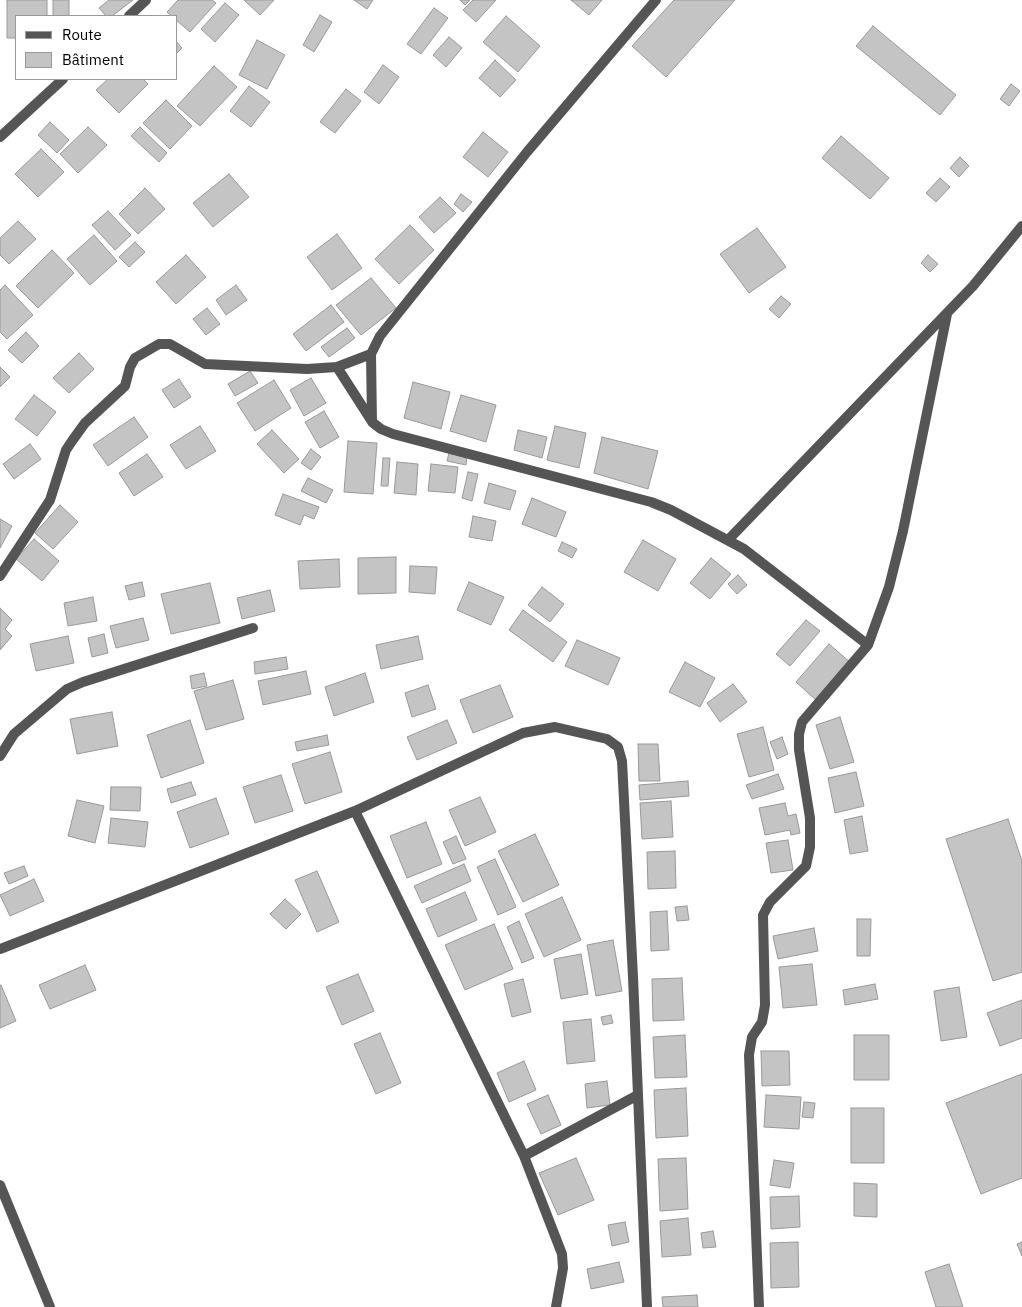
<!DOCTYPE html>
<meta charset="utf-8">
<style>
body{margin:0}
#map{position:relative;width:1022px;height:1307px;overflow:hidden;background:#fff;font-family:"IBM Plex Sans",sans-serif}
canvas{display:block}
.legend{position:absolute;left:15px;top:15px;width:162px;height:65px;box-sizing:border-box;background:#fff;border:1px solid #999;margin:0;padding:6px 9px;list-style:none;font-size:15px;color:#000}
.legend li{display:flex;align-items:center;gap:10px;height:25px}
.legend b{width:25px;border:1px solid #999}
</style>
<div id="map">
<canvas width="1022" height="1307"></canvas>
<ul class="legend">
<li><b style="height:6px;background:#555"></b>Route</li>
<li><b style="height:14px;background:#c4c4c4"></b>Bâtiment</li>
</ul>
</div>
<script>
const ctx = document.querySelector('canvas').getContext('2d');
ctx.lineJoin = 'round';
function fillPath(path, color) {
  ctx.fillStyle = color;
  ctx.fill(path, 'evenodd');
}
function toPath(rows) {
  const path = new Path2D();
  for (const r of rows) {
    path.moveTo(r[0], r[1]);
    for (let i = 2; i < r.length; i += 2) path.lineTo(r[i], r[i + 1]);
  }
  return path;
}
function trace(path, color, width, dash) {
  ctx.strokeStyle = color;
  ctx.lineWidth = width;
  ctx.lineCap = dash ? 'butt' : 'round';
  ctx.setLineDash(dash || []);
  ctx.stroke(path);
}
const building = toPath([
 [7,0,47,0,47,16,16,16,16,38,7,38,7,0],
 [53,0,69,0,69,16,53,16,53,0],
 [109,0,133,0,112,16,106,16,99,8,109,0],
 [178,0,212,0,216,3,190,32,176,20,176,16,172,16,167,12,178,0],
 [244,0,274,0,260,15,244,0],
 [354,0,373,0,367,9,354,0],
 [460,0,470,0,465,5,460,0],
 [473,0,496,0,476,22,463,10,473,0],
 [571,0,602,0,589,15,571,0],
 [674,0,735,0,666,77,632,46,674,0],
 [225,3,239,15,215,42,201,29,225,3],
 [434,8,448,18,421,54,407,44,434,8],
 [320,15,332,22,314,52,303,45,320,15],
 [506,16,540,46,518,72,483,42,506,16],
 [873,26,956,95,940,115,856,46,873,26],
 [449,37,462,48,446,67,433,55,449,37],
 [257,40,285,55,267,89,239,75,257,40],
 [176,41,182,48,176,54,176,41],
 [495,60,516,80,500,97,479,78,495,60],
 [383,65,399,77,379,104,364,92,383,65],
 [214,66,237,87,200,126,177,106,214,66],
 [108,79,143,79,148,84,119,113,96,90,108,79],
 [1011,84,1020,91,1009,106,1000,99,1011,84],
 [249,86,270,102,251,127,230,111,249,86],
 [346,89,361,101,335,133,320,122,346,89],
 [166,100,192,126,170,149,143,123,166,100],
 [50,122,69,140,57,153,38,135,50,122],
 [88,127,107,145,78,173,60,154,88,127],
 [140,127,167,153,159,162,131,136,140,127],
 [483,132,508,152,488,177,463,157,483,132],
 [841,136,889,178,870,199,822,158,841,136],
 [41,149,64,172,38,197,15,174,41,149],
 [960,157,969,166,959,177,950,168,960,157],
 [229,174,249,197,213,227,193,203,229,174],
 [940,178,950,187,936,202,926,193,940,178],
 [145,188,165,209,138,234,119,214,145,188],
 [461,194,472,202,463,212,454,204,461,194],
 [440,197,456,213,434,233,419,217,440,197],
 [108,211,131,235,115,250,92,225,108,211],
 [18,221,36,239,9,264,0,255,0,238,18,221],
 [410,225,434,250,399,284,375,259,410,225],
 [757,228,786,267,749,293,720,254,757,228],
 [337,234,362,268,332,290,307,257,337,234],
 [94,235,117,261,90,285,67,259,94,235],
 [135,242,145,252,129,267,119,257,135,242],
 [52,250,74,273,38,308,16,286,52,250],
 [186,255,206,277,176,304,156,282,186,255],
 [928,255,938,264,930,272,921,263,928,255],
 [371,278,396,308,361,335,336,305,371,278],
 [5,285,33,315,7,339,0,332,0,290,5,285],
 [236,285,247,300,226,315,216,300,236,285],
 [781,296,791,304,779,318,769,309,781,296],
 [331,305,344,322,306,351,293,334,331,305],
 [207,308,220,324,206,335,193,319,207,308],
 [347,328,355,338,329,357,321,347,347,328],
 [26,332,39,346,22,363,8,350,26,332],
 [79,353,94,369,69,393,53,378,79,353],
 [0,367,10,377,0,387,0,367],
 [250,371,258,383,235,396,228,384,250,371],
 [311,378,326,403,304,416,290,390,311,378],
 [179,379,191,397,174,408,162,390,179,379],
 [274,380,291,408,255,431,237,403,274,380],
 [413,382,450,392,441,429,404,418,413,382],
 [34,395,56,412,37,436,15,419,34,395],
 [461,395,496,405,486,442,450,431,461,395],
 [324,411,339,437,320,448,305,422,324,411],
 [134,417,148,437,108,466,93,445,134,417],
 [200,426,216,451,186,469,170,445,200,426],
 [555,426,586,433,579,468,547,460,555,426],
 [272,430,299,459,284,473,257,444,272,430],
 [518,430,547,437,542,458,514,450,518,430],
 [602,437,658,451,648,489,594,473,602,437],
 [348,441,377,443,373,494,344,492,348,441],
 [30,444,41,459,14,479,3,464,30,444],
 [311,449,321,457,311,470,301,463,311,449],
 [449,453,467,457,466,465,447,461,449,453],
 [147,454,163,477,134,496,119,473,147,454],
 [383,458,390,458,388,486,381,486,383,458],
 [397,462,418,464,416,495,394,493,397,462],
 [431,464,458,467,455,493,428,491,431,464],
 [468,472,478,474,472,501,462,498,468,472],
 [308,478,333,490,326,503,301,491,308,478],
 [489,483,516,491,510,510,484,503,489,483],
 [283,494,319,507,314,519,304,515,300,525,275,515,283,494],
 [532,498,566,512,556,537,522,524,532,498],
 [60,505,78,522,53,549,35,533,60,505],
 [473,516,496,521,492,541,469,537,473,516],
 [0,519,12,526,0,548,0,519],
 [34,539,59,561,42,581,16,559,34,539],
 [643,540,676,559,658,591,624,572,643,540],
 [562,542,577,549,572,558,558,551,562,542],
 [396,557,396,593,358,594,358,558,396,557],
 [711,558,731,574,710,599,690,583,711,558],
 [339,559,340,587,300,589,298,561,339,559],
 [410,566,437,567,435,594,409,592,410,566],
 [738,575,747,585,737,594,728,584,738,575],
 [142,582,145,596,129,600,125,586,142,582],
 [469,582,504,597,491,625,457,610,469,582],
 [210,583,220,623,171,634,161,594,210,583],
 [542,587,564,604,550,622,528,605,542,587],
 [270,590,275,611,242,619,237,598,270,590],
 [93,597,97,621,68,626,64,603,93,597],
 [0,608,12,620,5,629,12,636,0,650,0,608],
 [523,610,567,642,553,662,509,630,523,610],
 [143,618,149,640,116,648,110,626,143,618],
 [806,620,820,631,790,666,776,654,806,620],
 [104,634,108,653,92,657,88,638,104,634],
 [68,636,74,663,36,671,30,644,68,636],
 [418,636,423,659,381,669,376,645,418,636],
 [577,640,620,658,608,685,565,666,577,640],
 [829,644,851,663,817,701,796,682,829,644],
 [286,657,288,669,255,674,254,662,286,657],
 [685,662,715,678,700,707,669,692,685,662],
 [306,671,311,694,263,705,258,681,306,671],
 [204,673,207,686,192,689,190,676,204,673],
 [365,673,374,702,334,716,325,687,365,673],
 [233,680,244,719,206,730,194,691,233,680],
 [733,684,747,702,720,722,707,703,733,684],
 [428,685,436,709,412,717,405,693,428,685],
 [500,685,513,717,473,733,460,700,500,685],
 [112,712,118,746,77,754,70,719,112,712],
 [840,717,854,762,830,769,816,725,840,717],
 [190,720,204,763,161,778,147,735,190,720],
 [447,720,457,743,417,760,407,737,447,720],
 [763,727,774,770,749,777,737,734,763,727],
 [327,735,329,745,297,751,295,742,327,735],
 [782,737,788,754,777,759,770,742,782,737],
 [638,744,658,744,660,781,639,781,638,744],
 [330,752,342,792,305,804,292,764,330,752],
 [856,772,864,806,835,813,828,778,856,772],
 [778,774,784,789,752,799,746,785,778,774],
 [281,775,293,811,255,823,243,787,281,775],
 [688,781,689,796,640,800,639,785,688,781],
 [191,782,196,795,171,803,167,789,191,782],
 [111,787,141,787,140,811,110,810,111,787],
 [480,797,496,832,465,846,449,810,480,797],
 [216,798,229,834,190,848,177,812,216,798],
 [77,800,104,806,95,843,68,836,77,800],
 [671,801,673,837,642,839,640,803,671,801],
 [785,803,788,816,796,814,800,833,791,835,790,830,765,835,759,808,785,803],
 [862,816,868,851,850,854,844,820,862,816],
 [111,818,148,822,145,847,108,843,111,818],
 [1008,819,1022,861,1022,972,993,981,946,839,1008,819],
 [426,822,442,864,407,878,390,836,426,822],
 [535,834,559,885,523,902,498,851,535,834],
 [456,836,466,859,453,864,443,842,456,836],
 [788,840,793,870,771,873,766,843,788,840],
 [675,851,676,888,648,889,647,852,675,851],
 [495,859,516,907,498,915,477,867,495,859],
 [464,864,471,881,422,903,414,886,464,864],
 [24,866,28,876,9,884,4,873,24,866],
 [317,871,339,922,317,932,295,880,317,871],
 [34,879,44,901,10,916,0,895,34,879],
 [465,892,477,920,438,937,426,909,465,892],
 [562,897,581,940,544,957,525,914,562,897],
 [285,899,301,914,286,929,270,914,285,899],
 [687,906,689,920,677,921,675,907,687,906],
 [667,911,669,950,651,951,650,912,667,911],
 [857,919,871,919,870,956,857,956,857,919],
 [519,921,534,958,522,963,507,927,519,921],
 [494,924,513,969,465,990,445,945,494,924],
 [814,928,818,951,778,959,773,936,814,928],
 [613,940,622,991,596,996,587,945,613,940],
 [581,954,588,994,561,999,554,959,581,954],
 [812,964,817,1005,783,1008,779,967,812,964],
 [85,965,96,990,50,1009,39,985,85,965],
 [358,974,374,1011,342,1025,326,987,358,974],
 [682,978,684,1020,653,1021,652,979,682,978],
 [523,979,531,1012,512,1017,504,984,523,979],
 [875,984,878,999,845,1005,843,990,875,984],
 [1,985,16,1021,0,1028,0,986,1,985],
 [959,987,967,1037,941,1041,934,991,959,987],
 [1022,1000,1022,1038,1000,1046,987,1013,1022,1000],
 [611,1015,613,1023,603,1025,601,1017,611,1015],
 [591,1019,595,1061,567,1064,563,1022,591,1019],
 [380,1033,401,1083,376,1094,354,1044,380,1033],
 [685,1035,687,1077,655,1078,653,1037,685,1035],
 [854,1035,889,1035,889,1080,854,1080,854,1035],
 [761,1051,789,1051,790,1085,762,1086,761,1051],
 [524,1061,536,1090,509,1102,497,1073,524,1061],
 [1022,1074,1022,1178,981,1194,946,1103,1022,1074],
 [607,1081,610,1105,587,1108,585,1084,607,1081],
 [686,1088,688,1136,656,1138,654,1090,686,1088],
 [548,1095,561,1125,541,1134,527,1104,548,1095],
 [766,1095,801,1097,799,1129,764,1127,766,1095],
 [804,1102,815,1103,813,1118,802,1117,804,1102],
 [851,1108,884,1108,884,1163,851,1163,851,1108],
 [576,1158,594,1200,558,1215,539,1173,576,1158],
 [686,1158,688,1209,660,1211,658,1159,686,1158],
 [774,1160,794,1163,790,1188,770,1185,774,1160],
 [854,1183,877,1184,877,1217,854,1216,854,1183],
 [799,1196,800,1227,771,1229,770,1197,799,1196],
 [688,1218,691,1255,662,1257,660,1221,688,1218],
 [625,1222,629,1242,612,1246,608,1225,625,1222],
 [713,1231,716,1247,703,1248,701,1233,713,1231],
 [798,1242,799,1287,771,1288,770,1243,798,1242],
 [1022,1242,1022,1256,1017,1244,1022,1242],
 [619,1262,624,1282,591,1289,587,1269,619,1262],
 [949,1264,963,1307,936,1307,925,1272,949,1264],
 [697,1295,698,1307,663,1307,662,1297,697,1295]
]);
fillPath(building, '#c4c4c4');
trace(building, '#999', 1);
trace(toPath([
 [656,0,527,152,380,336,371,354,372,422,381,429,393,434,651,502,671,510,744,549,868,645],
 [129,16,146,0],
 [0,137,63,79],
 [337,367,371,354],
 [729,539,973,286,1022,226],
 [0,576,50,500,66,450,72,441,85,423,125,386,130,367,135,358,159,344,170,344,205,364,307,369,337,367,371,420],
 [0,756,14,734,67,689,83,682,253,628],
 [355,811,523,733,555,727,607,739,618,747,622,761,633,977,647,1307],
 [0,949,355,811,524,1156,562,1254,563,1268,556,1307],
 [524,1156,638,1095],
 [0,1185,50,1307],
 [759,1307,749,1055,752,1037,762,1022,765,1005,763,915,770,902,806,866,810,847,810,818,799,750,799,734,802,722,868,645,889,587,903,531,947,314]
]), '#555', 10);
</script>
